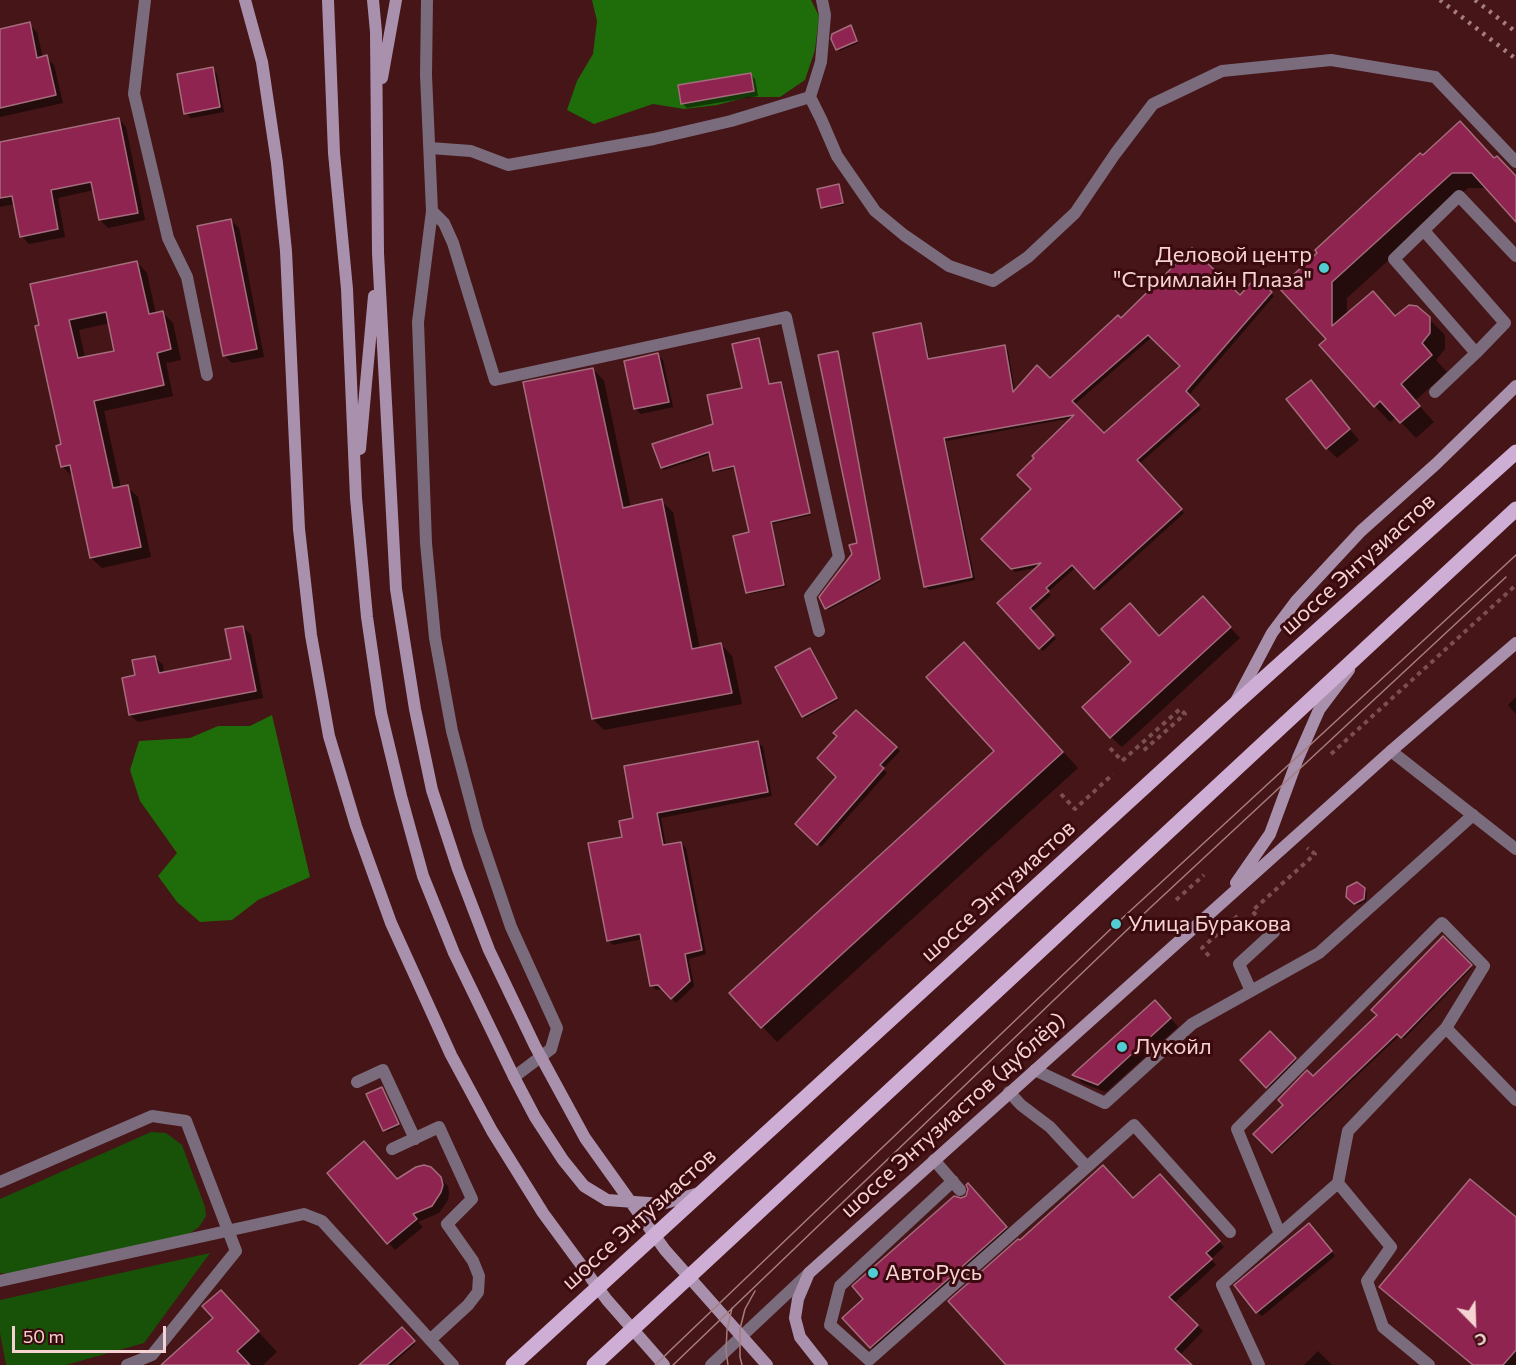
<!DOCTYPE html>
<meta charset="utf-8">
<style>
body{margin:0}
#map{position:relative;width:1516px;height:1365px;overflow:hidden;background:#451517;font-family:Commissioner,sans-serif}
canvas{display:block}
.north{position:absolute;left:1444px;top:1293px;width:60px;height:60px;-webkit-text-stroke:4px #3a0a0e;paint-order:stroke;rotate:157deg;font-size:16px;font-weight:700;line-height:24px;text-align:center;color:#f5d3d2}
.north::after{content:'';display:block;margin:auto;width:21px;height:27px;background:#f5d3d2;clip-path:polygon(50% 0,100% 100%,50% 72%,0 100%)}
.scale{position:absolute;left:12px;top:1326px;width:154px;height:27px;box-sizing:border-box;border:3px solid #f5d3d2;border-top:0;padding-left:8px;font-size:18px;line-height:21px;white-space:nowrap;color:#f5d3d2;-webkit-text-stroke:4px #3a0a0e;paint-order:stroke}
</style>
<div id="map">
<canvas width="1516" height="1365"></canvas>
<div class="north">С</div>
<div class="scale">50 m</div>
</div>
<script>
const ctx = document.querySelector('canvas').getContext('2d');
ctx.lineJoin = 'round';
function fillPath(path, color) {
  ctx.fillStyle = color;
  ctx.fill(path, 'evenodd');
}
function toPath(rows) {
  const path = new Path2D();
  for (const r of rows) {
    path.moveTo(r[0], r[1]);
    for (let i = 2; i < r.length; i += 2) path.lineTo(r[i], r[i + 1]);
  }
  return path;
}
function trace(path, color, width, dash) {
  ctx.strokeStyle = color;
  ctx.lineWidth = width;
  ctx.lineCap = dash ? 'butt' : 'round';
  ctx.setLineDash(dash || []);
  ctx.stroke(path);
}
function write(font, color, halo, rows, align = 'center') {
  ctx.font = font + ' Commissioner,sans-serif';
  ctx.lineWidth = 6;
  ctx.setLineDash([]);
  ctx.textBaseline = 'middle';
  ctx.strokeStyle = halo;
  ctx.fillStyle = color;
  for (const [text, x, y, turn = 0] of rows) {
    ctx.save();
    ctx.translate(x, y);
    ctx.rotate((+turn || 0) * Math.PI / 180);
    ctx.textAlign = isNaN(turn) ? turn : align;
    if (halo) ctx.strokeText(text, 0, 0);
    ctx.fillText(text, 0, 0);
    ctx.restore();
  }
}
fillPath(toPath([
 [151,1132,166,1133,182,1145,205,1207,206,1216,199,1227,189,1234,11,1274,0,1273,0,1199],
 [210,1253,144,1343,66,1365,6,1365,0,1333,0,1300]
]), '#175208');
fillPath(toPath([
 [592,0,811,0,819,16,815,50,805,80,780,97,748,97,717,105,684,109,653,104,594,124,567,110,577,81,593,54,597,21],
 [272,715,310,877,258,900,232,920,200,922,177,902,158,876,177,853,140,801,130,770,139,741,190,738,218,726,250,726]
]), '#1f6c0a');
fillPath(toPath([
 [29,24,37,32,43,58,46,57,54,65,63,103,0,117,0,30],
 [852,29,858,43,839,51,837,49],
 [212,69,217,74,224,112,191,118,186,113],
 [750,74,755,79,758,96,687,108,682,103],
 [119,119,126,127,145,220,108,228,100,220,94,190,58,198,65,237,29,244,22,236,15,204,0,207,0,143],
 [1420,155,1495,160,1516,177,1516,219,1488,188,1468,188,1347,298,1347,315,1373,293,1396,317,1429,319,1445,335,1445,349,1436,360,1447,372,1415,401,1434,422,1416,438,1396,417,1390,422,1375,406,1321,345,1328,340,1282,288],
 [839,186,844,205,824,209,822,207],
 [231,221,239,228,264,357,232,363,224,355],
 [137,262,147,273,156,314,162,312,173,323,181,360,166,363,173,396,104,411,121,488,127,487,138,497,151,557,102,568,91,558,73,477,62,466,63,445,37,327],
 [110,323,116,352,85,358,79,330],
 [1256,280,1274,296,1189,395,1201,409,1139,464,1184,513,1098,591,1076,567,1048,592,1051,595,1032,612,1056,639,1043,651,999,604,1039,567,1015,572,983,539,1033,489,1036,458,1072,418,946,441,975,580,929,590,926,586,920,325,923,328,930,360,1005,347,1008,350,1015,392,1050,380,1121,320,1240,297],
 [1152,337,1182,366,1104,435,1074,405],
 [758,340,761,342,770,386,780,383,783,385,811,515,772,524,786,587,749,594,747,592,751,533,736,468,716,472,711,454,664,470,662,468,715,425,743,389],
 [837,352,839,354,881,581,828,610,826,608,859,544],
 [658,355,663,360,673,407,641,414,636,409,626,362],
 [593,369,604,381,631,508,661,501,673,512,700,649,721,644,732,656,742,704,604,730,593,719],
 [1310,382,1359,440,1337,458,1327,448],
 [1213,609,1240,638,1122,747,1111,737,1134,662,1160,637],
 [243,627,251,635,263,698,138,722,130,715,137,677,155,658,163,665,164,674,233,661],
 [812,652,838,700,805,718,803,716],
 [979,660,1078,768,777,1042,762,1026,997,751],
 [1516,697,1516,714,1508,705],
 [856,712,900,751,883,769,887,773,821,847,797,824,838,777,838,736],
 [758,742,763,747,772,796,661,818,666,846,681,843,686,848,706,954,689,959,694,986,676,1003,664,989,656,990,652,986,643,939,613,945,608,940,623,838,635,819],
 [1365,889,1367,892,1366,901,1358,905,1350,899],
 [1443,938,1472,968,1404,1039,1400,1035,1274,1154,1255,1134,1379,1015],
 [1163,1009,1178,1027,1106,1092,1082,1083,1075,1075],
 [1270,1033,1296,1061,1269,1088,1242,1060],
 [384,1091,400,1126,387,1132,368,1095],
 [329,1173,397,1181,438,1176,448,1186,449,1193,448,1200,439,1213,418,1222,423,1227,395,1250],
 [1165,1181,1224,1247,1211,1259,1216,1265,1174,1303,1203,1331,1180,1355,1190,1365,1008,1365,1133,1200],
 [973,1190,1011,1232,876,1352,844,1318,865,1299],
 [1516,1220,1516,1365,1474,1365],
 [1314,1230,1335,1256,1262,1316,1257,1312],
 [240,1312,277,1352,263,1365,163,1365],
 [402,1329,415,1344,391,1365,361,1365],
 [1318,1351,1332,1365,1304,1365]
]), '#0007');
const building = toPath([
 [30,22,37,58,47,55,56,95,0,108,0,29,30,22],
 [851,25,857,41,836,50,831,39,832,34,851,25],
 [213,67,220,107,184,114,177,74,213,67],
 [751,73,754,91,681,104,678,85,751,73],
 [119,118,138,213,99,220,91,182,51,190,58,229,20,237,12,196,0,198,0,142,119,118],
 [1460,121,1494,158,1497,156,1516,176,1516,222,1472,173,1452,173,1332,282,1332,326,1373,291,1395,316,1409,305,1417,306,1430,317,1430,333,1422,343,1432,355,1401,384,1420,406,1400,423,1380,401,1374,407,1319,345,1326,339,1279,288,1317,253,1315,250,1420,153,1423,155,1460,121],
 [839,184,843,203,821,208,817,189,839,184],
 [231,219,257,349,223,356,197,226,231,219],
 [1192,248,1240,295,1256,277,1272,292,1186,391,1199,405,1137,460,1182,509,1094,589,1072,565,1046,588,1049,591,1030,608,1054,635,1039,649,997,603,1041,563,1011,569,981,539,1031,489,1017,475,1034,458,1032,456,1074,415,944,438,972,577,924,587,873,333,921,323,928,359,1005,345,1013,392,1037,365,1050,378,1118,315,1121,318,1192,248],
 [1148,335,1180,366,1104,433,1072,401,1148,335],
 [137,261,149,314,163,311,171,349,157,353,164,385,94,401,113,488,128,485,141,547,90,558,70,465,61,467,56,446,61,444,35,326,39,325,30,284,137,261],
 [106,312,114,351,78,358,69,320,106,312],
 [759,338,769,384,781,382,810,513,771,522,784,585,746,593,733,536,749,532,734,466,713,471,709,452,661,468,652,444,713,424,707,395,742,388,732,344,759,338],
 [838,351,880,579,825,609,819,597,852,554,849,545,857,543,818,355,838,351],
 [658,353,669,402,634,409,624,361,658,353],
 [593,368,623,508,662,499,692,649,721,643,732,693,592,719,523,382,593,368],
 [1311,380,1350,429,1326,449,1286,399,1311,380],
 [1203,596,1231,627,1110,738,1082,707,1131,662,1101,629,1130,603,1159,636,1203,596],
 [243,626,256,691,129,715,122,678,135,675,132,660,155,656,159,673,231,659,225,629,243,626],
 [964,642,1063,752,761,1028,729,993,994,751,926,677,964,642],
 [810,648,837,698,802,717,775,667,810,648],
 [856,710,897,747,880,765,884,768,817,845,795,824,836,777,817,758,837,736,833,733,856,710],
 [758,741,768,792,657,813,663,845,681,842,702,950,685,954,690,981,671,999,658,985,650,986,640,934,607,941,588,843,622,837,619,821,633,818,624,766,758,741],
 [1357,882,1365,888,1364,899,1354,904,1346,897,1347,887,1357,882],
 [1443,936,1472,965,1401,1038,1397,1034,1272,1153,1253,1134,1283,1105,1278,1100,1307,1070,1313,1076,1377,1015,1371,1010,1443,936],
 [1155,1000,1171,1018,1098,1085,1072,1075,1155,1000],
 [1270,1031,1296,1058,1266,1088,1240,1060,1270,1031],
 [382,1087,399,1124,383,1131,366,1094,382,1087],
 [364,1141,397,1179,416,1167,424,1165,431,1167,441,1177,443,1185,441,1192,432,1206,413,1214,417,1219,387,1244,327,1173,364,1141],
 [1103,1165,1133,1198,1160,1174,1220,1241,1206,1253,1212,1259,1169,1297,1198,1325,1175,1349,1192,1365,1006,1365,948,1301,1018,1239,1020,1240,1103,1165],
 [1470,1179,1516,1217,1516,1350,1503,1365,1473,1365,1379,1287,1470,1179],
 [968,1183,1007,1227,870,1348,842,1318,863,1299,852,1286,954,1196,961,1198,966,1196,968,1189,966,1185,968,1183],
 [1309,1223,1332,1251,1256,1313,1234,1285,1309,1223],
 [221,1290,259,1331,237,1351,250,1365,161,1365,213,1318,202,1306,221,1290],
 [402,1327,415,1341,387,1365,359,1365,402,1327]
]);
fillPath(building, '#8f2450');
trace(building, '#a46c7c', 1.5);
trace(toPath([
 [1110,748,1122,761,1180,709,1185,714,1142,752],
 [1331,754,1516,585],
 [1061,794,1075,809,1113,774],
 [1176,900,1204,875],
 [1256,915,1252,911,1315,854,1307,848],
 [1209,956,1202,948,1241,913]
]), '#7b4f50', 4, [4.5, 4.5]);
trace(toPath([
 [145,0,134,94,168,238,187,277,207,375],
 [427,0,426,75,432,211,418,322,426,543,435,638,452,731,478,830,511,927,557,1028,551,1049,514,1077],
 [822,0,825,15,821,62,810,97,821,119,837,156,875,211,904,235,949,266,993,281,1028,257,1075,213,1115,154,1153,104,1222,71,1331,60,1435,77,1516,162],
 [430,148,471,151,508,165,654,139,731,121,810,97],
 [432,211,444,223,453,243,495,380,786,317,839,557,810,596,819,631],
 [1426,233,1505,323,1476,353],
 [1435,392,1476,353,1394,259,1459,196,1516,256],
 [1251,991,1239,964,1274,932],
 [1035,1070,1105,1103,1192,1024,1319,953,1473,815],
 [357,1082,383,1070,415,1139],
 [392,1149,439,1127,472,1199,447,1224,473,1261,479,1276,478,1292,468,1305,430,1340],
 [934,1160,960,1190],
 [1087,1167,1134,1125,1230,1232],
 [953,1181,840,1286,830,1325,869,1360,1087,1167,1050,1127,1021,1105,1009,1092],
 [0,1182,152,1116,186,1121,236,1251,152,1355,127,1365],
 [1280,1234,1237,1129,1442,923,1484,966,1446,1028],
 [0,1281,304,1214,322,1221,453,1365],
 [1259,1365,1222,1285,1338,1183],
 [1429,1365,1383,1327,1367,1281,1391,1247,1338,1183,1348,1131,1446,1028,1516,1100]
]), '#7a6b7d', 12);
trace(toPath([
 [711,1365,809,1273]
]), '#7a6b7d', 12);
trace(toPath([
 [1391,751,1516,849]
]), '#7a6b7d', 12);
trace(toPath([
 [245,0,262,62,277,163,286,251,299,529,311,635,329,736,356,826,391,923,451,1055,492,1131,543,1213,607,1300,664,1365],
 [328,0,334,153,347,289,356,498,367,617,381,713,401,796,423,876,454,953,514,1077,535,1117,563,1160,584,1186,607,1200,662,1204,699,1193],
 [373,0,376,32,378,253,396,589,415,709,432,790,458,869,489,950,535,1046,585,1138,665,1250,767,1365],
 [382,78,396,0],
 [360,449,374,296],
 [1236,701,1272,633,1296,601,1361,531,1436,464,1516,386],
 [1236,883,1270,834,1298,758,1319,710,1349,670],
 [822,1365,800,1337,795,1318,798,1299,809,1273,1391,751,1516,643]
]), '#a991ae', 12);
trace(toPath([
 [513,1365,1232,707,1516,452],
 [594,1365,1516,509]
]), '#ceaed4', 15);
trace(toPath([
 [655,1365,1116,924,1516,555],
 [673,1365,1151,907,1506,577],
 [728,1365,726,1351,727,1330,732,1308],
 [742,1365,740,1357,740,1329,745,1309,755,1291]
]), '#a67d7e', 1.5);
trace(toPath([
 [1440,0,1516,59],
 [1475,0,1516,32]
]), '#a67d7e', 4.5, [3, 6]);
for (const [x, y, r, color] of [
 [1324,268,6,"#51ccd3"],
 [1116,924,6,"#51ccd3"],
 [1122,1047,6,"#51ccd3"],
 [873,1273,6,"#51ccd3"]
]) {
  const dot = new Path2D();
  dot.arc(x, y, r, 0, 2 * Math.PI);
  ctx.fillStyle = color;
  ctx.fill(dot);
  trace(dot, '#3a0a0e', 2);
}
write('22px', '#f5d3d2', '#3a0a0e', [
 ["Деловой центр",1312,255,"right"],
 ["\"Стримлайн Плаза\"",1312,280,"right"],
 ["Улица Буракова",1128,924],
 ["Лукойл",1134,1047],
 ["АвтоРусь",885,1273]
], 'left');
write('22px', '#f5d3d2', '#3a0a0e', [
 ["шоссе Энтузиастов",1358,564,-42],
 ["шоссе Энтузиастов",998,891,-42],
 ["шоссе Энтузиастов (дублёр)",953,1115,-42],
 ["шоссе Энтузиастов",639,1219,-42]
]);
</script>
